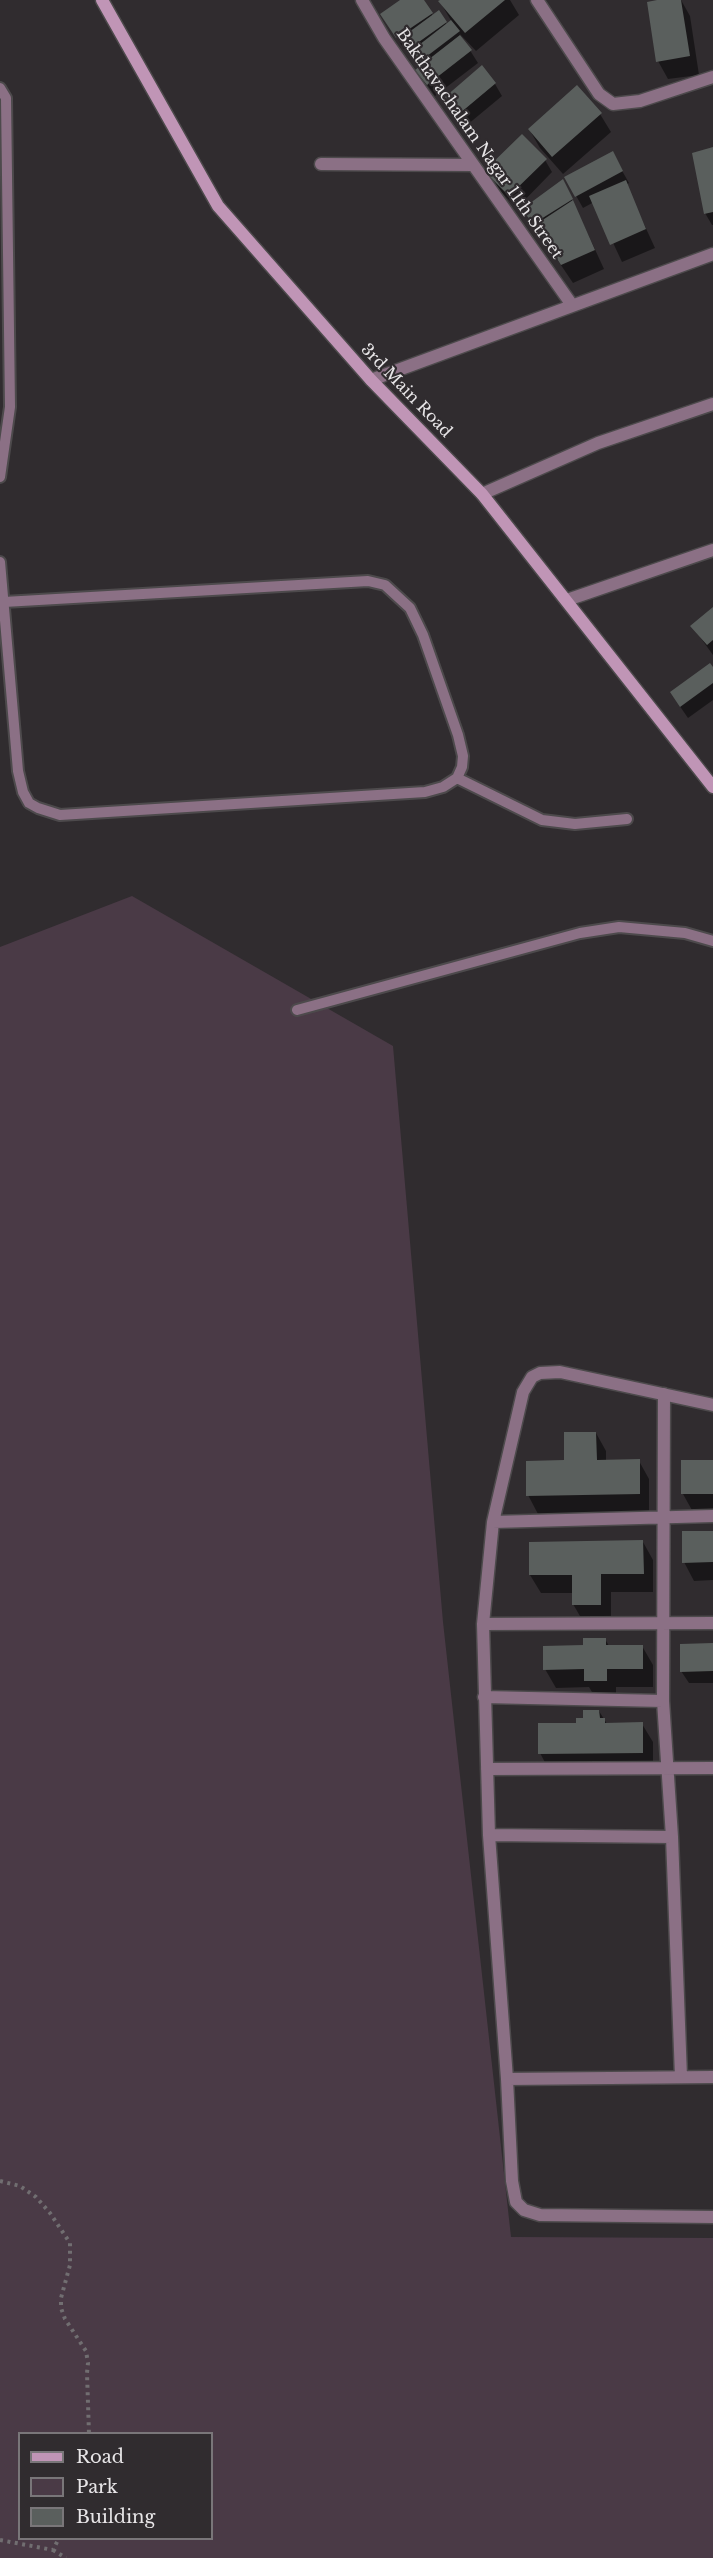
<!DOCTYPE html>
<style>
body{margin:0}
#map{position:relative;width:713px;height:2558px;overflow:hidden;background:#302c2f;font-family:"Libre Baskerville",serif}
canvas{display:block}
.legend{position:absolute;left:18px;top:2432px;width:195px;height:108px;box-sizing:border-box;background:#302c2f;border:2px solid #797679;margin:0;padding:8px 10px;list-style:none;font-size:18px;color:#e7e5e7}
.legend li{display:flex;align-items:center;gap:12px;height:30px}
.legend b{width:30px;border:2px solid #797679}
</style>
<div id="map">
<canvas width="713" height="2558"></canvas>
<ul class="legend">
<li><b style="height:8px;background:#c095b6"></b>Road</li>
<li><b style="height:16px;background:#4a3a46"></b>Park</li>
<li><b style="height:16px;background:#5a5f5d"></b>Building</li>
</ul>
</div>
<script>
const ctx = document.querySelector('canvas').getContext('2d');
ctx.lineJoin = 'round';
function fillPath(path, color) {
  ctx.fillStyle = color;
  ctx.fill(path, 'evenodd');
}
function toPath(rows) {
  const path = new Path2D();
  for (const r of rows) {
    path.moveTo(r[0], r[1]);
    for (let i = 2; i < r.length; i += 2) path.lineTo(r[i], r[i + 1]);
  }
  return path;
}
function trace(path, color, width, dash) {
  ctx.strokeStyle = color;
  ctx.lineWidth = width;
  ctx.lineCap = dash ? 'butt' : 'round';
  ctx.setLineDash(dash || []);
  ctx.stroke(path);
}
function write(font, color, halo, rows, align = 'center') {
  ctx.font = font + ' "Libre Baskerville",serif';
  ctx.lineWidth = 4.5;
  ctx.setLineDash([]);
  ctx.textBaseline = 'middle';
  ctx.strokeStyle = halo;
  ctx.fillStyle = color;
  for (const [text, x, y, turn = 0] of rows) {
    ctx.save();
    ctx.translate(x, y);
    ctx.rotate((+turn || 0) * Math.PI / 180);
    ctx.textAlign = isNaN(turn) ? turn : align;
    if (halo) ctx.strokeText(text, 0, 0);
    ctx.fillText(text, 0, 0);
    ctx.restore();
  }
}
fillPath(toPath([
 [132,896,393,1046,443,1622,511,2237,713,2238,713,2558,0,2558,0,947],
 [20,2434,212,2434,212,2538,20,2538]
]), '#4a3a46');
fillPath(toPath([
 [403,0,422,0,433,16,438,13,447,25,452,22,440,2,442,0,510,0,519,15,476,51,459,33,478,63,435,96,417,70,421,67,411,49,408,46,404,49,389,26],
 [666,0,681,0,690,16,699,75,668,79,658,61],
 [495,84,502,96,467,125,446,97],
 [600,114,611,132,563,174,540,148,529,129],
 [713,149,713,225,712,225,705,213],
 [612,153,629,183,626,185,655,248,622,262,594,202,583,208,566,178],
 [545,160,552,172,517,208,493,184,486,172],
 [569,193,604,269,573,283,524,210],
 [713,609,713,655,692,626],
 [713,670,713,700,688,718,679,705],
 [596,1433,606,1451,606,1461,639,1461,649,1479,649,1512,538,1514,528,1495],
 [713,1462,713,1512,693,1512,683,1494],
 [713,1532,713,1580,694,1581,684,1562],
 [643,1542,653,1560,653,1592,611,1592,611,1623,584,1623,573,1604,573,1593,541,1593,530,1575],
 [605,1639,609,1646,642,1646,653,1665,653,1687,616,1687,616,1699,596,1699,589,1687,556,1688,545,1669,584,1647],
 [713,1645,713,1683,689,1683,681,1671],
 [599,1711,607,1724,642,1724,653,1742,653,1771,550,1772,540,1753]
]), '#0007');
fillPath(toPath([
 [400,0,424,0,433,13,396,38,380,14],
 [440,0,505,0,465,33,438,1],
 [657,0,681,0,690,56,656,62,647,2],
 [439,10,447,22,409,49,401,38],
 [451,20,460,31,418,63,410,52],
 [460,35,472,50,427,85,415,70],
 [482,65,496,83,459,114,445,97],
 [577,85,602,113,552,157,528,129],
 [522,134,547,159,509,196,484,171],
 [713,147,713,212,704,214,692,153],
 [613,151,623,171,575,197,564,177],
 [563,179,573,199,533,224,522,209],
 [626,180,646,229,610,245,589,196],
 [573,200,595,250,561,265,535,225],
 [713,607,713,640,707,645,690,626],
 [710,663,713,667,713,683,680,707,670,692],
 [564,1432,596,1432,597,1460,640,1459,640,1494,526,1496,526,1461,564,1460],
 [681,1460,713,1460,713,1494,681,1494],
 [682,1531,713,1531,713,1562,682,1563],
 [643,1540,644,1574,601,1574,601,1605,572,1605,572,1575,529,1575,529,1542],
 [583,1638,606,1638,606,1645,643,1645,643,1669,607,1669,607,1681,584,1681,584,1669,543,1670,543,1646,583,1645],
 [713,1643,713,1671,680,1672,680,1644],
 [583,1710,599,1710,600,1718,605,1718,605,1723,643,1722,643,1753,538,1754,538,1723,576,1723,576,1718,583,1718]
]), '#5a5f5d');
const lane = toPath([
 [0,88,6,98,10,407,0,477],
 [0,562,18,771,23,792,29,803,38,808,60,815,425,792,443,787,457,778,462,767,463,756,458,735,423,635,410,608,385,585,368,581,4,602],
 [457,778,542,820,575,824,627,819],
 [297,1010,580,933,619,927,685,933,713,941]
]);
const street = toPath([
 [362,0,384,38,572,305],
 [537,0,599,94,613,104,640,101,713,77],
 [321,164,473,165],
 [371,380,713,254],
 [482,494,598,443,713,404],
 [567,600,713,550],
 [664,1394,663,1701,672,1837,681,2077],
 [713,1405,560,1372,540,1373,532,1377,523,1392,493,1522,483,1624,489,1835,507,2079,713,2077],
 [493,1522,713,1516],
 [483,1624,713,1623],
 [484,1697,663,1701],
 [487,1769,713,1768],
 [489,1835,672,1837],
 [507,2079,512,2181,516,2202,524,2210,540,2215,713,2217]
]);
const secondary = toPath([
 [102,0,218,206,371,380,482,494,713,787]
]);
trace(lane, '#4d4a4c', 14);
trace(street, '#4d4a4c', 15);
trace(secondary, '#4d4a4c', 15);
trace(toPath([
 [0,2181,20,2186,36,2197,50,2213,70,2243,70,2265,61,2298,61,2308,65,2319,86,2351,88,2363,87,2373,89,2434],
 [0,2540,53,2550,59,2538],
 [53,2550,66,2558]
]), '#716e71', 4, [3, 4.5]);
trace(lane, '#8b7085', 10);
trace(street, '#8b7085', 12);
trace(secondary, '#c095b6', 12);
write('16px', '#e7e5e7', '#302c2f', [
 ["Bakthavachalam Nagar 11th Street",479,144,55],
 ["3rd Main Road",406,391,46]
]);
</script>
